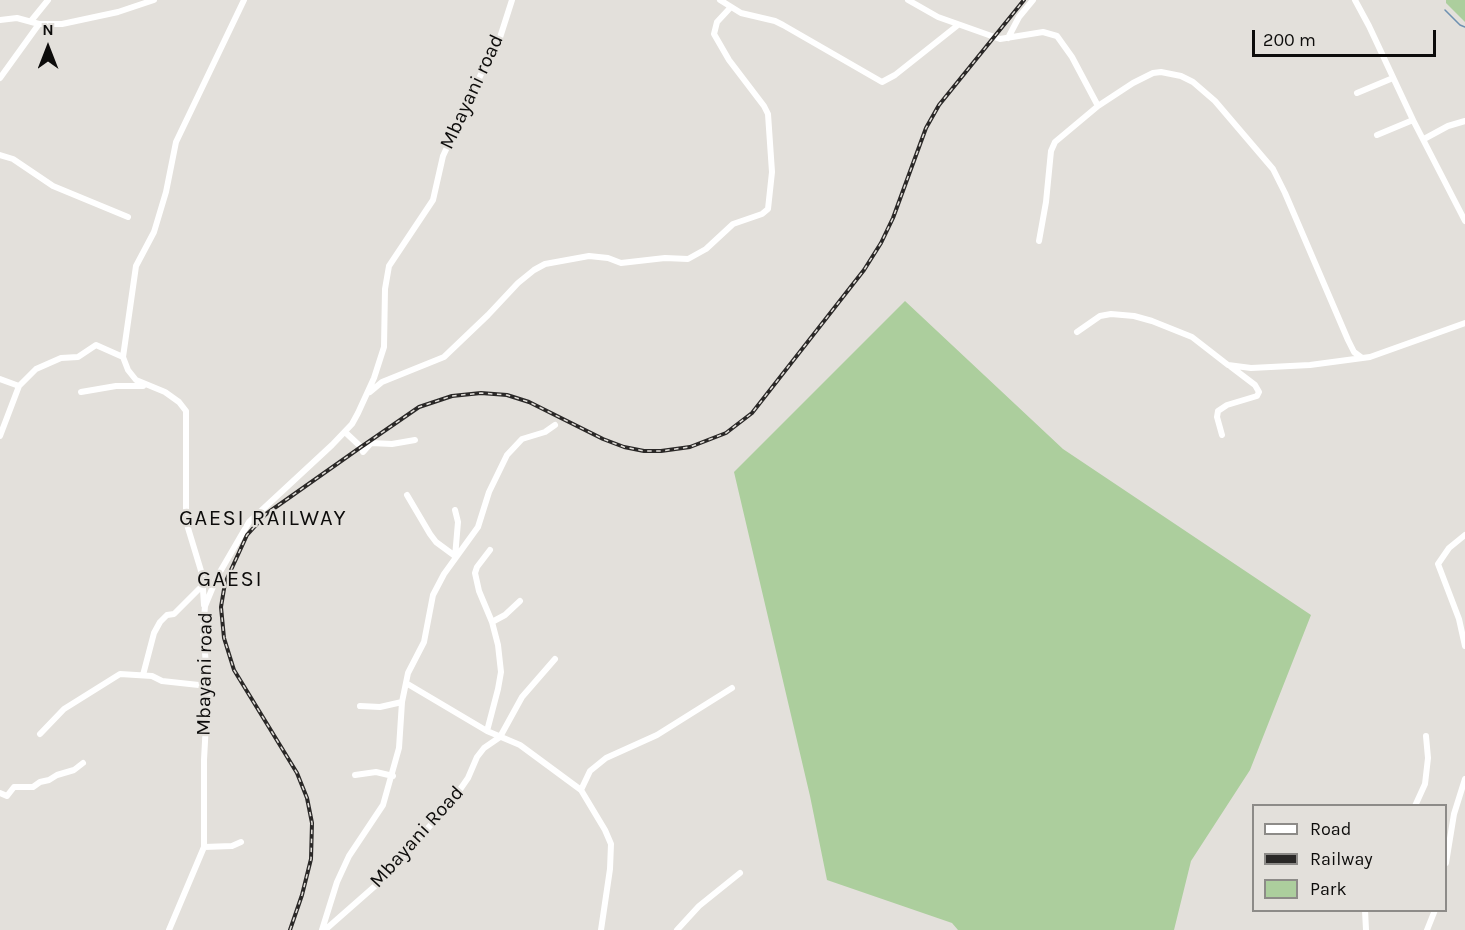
<!DOCTYPE html>
<style>
body{margin:0}
#map{position:relative;width:1465px;height:930px;overflow:hidden;background:#e3e0db;font-family:Karla,sans-serif}
canvas{display:block}
.legend{position:absolute;left:1252px;top:804px;width:195px;height:108px;box-sizing:border-box;background:#e3e0db;border:2px solid #8d8b88;margin:0;padding:8px 10px;list-style:none;font-size:18px;color:#0d0c0b}
.legend li{display:flex;align-items:center;gap:12px;height:30px}
.legend b{width:30px;border:2px solid #8d8b88}
.north{position:absolute;left:18px;top:18px;width:60px;height:60px;-webkit-text-stroke:4px #e3e0db;paint-order:stroke;rotate:0deg;font-size:16px;font-weight:700;line-height:24px;text-align:center;color:#0d0c0b}
.north::after{content:'';display:block;margin:auto;width:21px;height:27px;background:#0d0c0b;clip-path:polygon(50% 0,100% 100%,50% 72%,0 100%)}
.scale{position:absolute;left:1252px;top:30px;width:184px;height:27px;box-sizing:border-box;border:3px solid #0d0c0b;border-top:0;padding-left:8px;font-size:18px;line-height:21px;white-space:nowrap;color:#0d0c0b;-webkit-text-stroke:4px #e3e0db;paint-order:stroke}
</style>
<div id="map">
<canvas width="1465" height="930"></canvas>
<ul class="legend">
<li><b style="height:8px;background:#fff"></b>Road</li>
<li><b style="height:8px;background:#2a2827"></b>Railway</li>
<li><b style="height:16px;background:#acce9d"></b>Park</li>
</ul>
<div class="north">N</div>
<div class="scale">200 m</div>
</div>
<script>
const ctx = document.querySelector('canvas').getContext('2d');
ctx.lineJoin = 'round';
function fillPath(path, color) {
  ctx.fillStyle = color;
  ctx.fill(path, 'evenodd');
}
function toPath(rows) {
  const path = new Path2D();
  for (const r of rows) {
    path.moveTo(r[0], r[1]);
    for (let i = 2; i < r.length; i += 2) path.lineTo(r[i], r[i + 1]);
  }
  return path;
}
function trace(path, color, width, dash) {
  ctx.strokeStyle = color;
  ctx.lineWidth = width;
  ctx.lineCap = dash ? 'butt' : 'round';
  ctx.setLineDash(dash || []);
  ctx.stroke(path);
}
function write(font, color, halo, rows, align = 'center') {
  ctx.font = font + ' Karla,sans-serif';
  ctx.lineWidth = 4.5;
  ctx.setLineDash([]);
  ctx.textBaseline = 'middle';
  ctx.strokeStyle = halo;
  ctx.fillStyle = color;
  for (const [text, x, y, turn = 0] of rows) {
    ctx.save();
    ctx.translate(x, y);
    ctx.rotate((+turn || 0) * Math.PI / 180);
    ctx.textAlign = isNaN(turn) ? turn : align;
    if (halo) ctx.strokeText(text, 0, 0);
    ctx.fillText(text, 0, 0);
    ctx.restore();
  }
}
fillPath(toPath([
 [1446,0,1465,0,1465,22,1446,3],
 [905,301,1063,449,1311,615,1250,770,1191,861,1174,930,958,930,952,923,827,880,810,796,734,472]
]), '#acce9d');
trace(toPath([
 [1445,10,1460,25,1465,27]
]), '#6e91b1', 1.5);
trace(toPath([
 [720,0,741,13,775,21,783,25,882,82,895,75,958,25],
 [908,0,938,17,1000,39,1043,32,1057,36,1072,57,1098,106],
 [1355,0,1369,26,1413,120,1465,221],
 [0,20,17,18,39,24,62,24,118,12,154,0],
 [31,21,48,0],
 [1008,38,1019,17,1033,0],
 [0,78,39,24],
 [1357,93,1393,78],
 [1377,135,1413,120],
 [1424,139,1448,126,1465,121],
 [0,155,13,159,53,186,128,217],
 [1039,241,1046,202,1051,151,1055,142,1098,106,1133,83,1153,73,1161,72,1181,76,1193,82,1215,101,1273,169,1285,193,1348,340,1354,352,1362,358],
 [1077,332,1100,316,1111,314,1134,316,1152,321,1192,337,1228,365,1251,368,1310,365,1370,357,1465,323],
 [0,379,19,386,36,369,61,358,78,357,96,345,123,357],
 [81,392,116,386,143,386],
 [370,392,382,382,444,357,488,315,518,283,534,270,545,264,589,256,608,258,621,263,665,258,688,259,706,249,733,224,762,214,768,209,772,172,768,114,764,106,729,60,714,34,717,22,730,8],
 [345,432,361,447,363,452,371,443,392,444,415,440],
 [1222,435,1217,417,1218,411,1227,405,1257,396,1259,392,1255,385,1230,366],
 [0,436,19,386],
 [407,495,430,534,436,542,455,556],
 [455,510,458,522,455,557],
 [1465,535,1449,548,1438,564,1459,619,1465,646],
 [204,605,202,574,188,528,186,516,186,411,179,402,165,392,136,380,128,370,123,357,136,266,154,232,166,192,176,142,244,0],
 [492,622,505,615,520,601],
 [143,675,154,633,160,622,167,615,174,614,203,585],
 [406,683,487,731,520,745,581,790,605,830,611,844,610,869,601,930],
 [360,706,380,707,402,702],
 [487,731,498,689,501,672,498,645,492,622,479,591,475,573,477,567,490,550],
 [40,734,64,709,120,674,152,676,162,681,208,686],
 [355,775,376,772,393,776],
 [581,790,590,771,606,758,657,735,732,688],
 [0,793,7,796,14,787,33,787,40,782,49,780,57,775,74,770,83,763],
 [1415,806,1425,784,1428,758,1426,736],
 [204,847,232,846,241,842],
 [1446,863,1454,814,1465,779],
 [1365,910,1366,930],
 [169,930,204,847,204,760,208,686,203,631,205,606,217,577,249,522,332,445,352,424,358,413,374,378,384,347,385,289,389,266,433,200,443,156,482,72,496,50,512,0],
 [322,930,337,882,349,856,383,805,399,748,402,702,408,673,424,642,433,595,444,574,478,527,489,492,507,455,522,439,545,432,555,425],
 [325,930,383,879,452,801,468,778,477,757,484,748,500,737,522,697,555,659],
 [677,930,699,906,740,873],
 [1427,930,1435,910]
]), '#fff', 6);
const rail = toPath([
 [290,930,302,895,311,859,312,823,307,798,297,773,234,670,224,638,221,607,225,583,247,535,266,514,361,447,419,407,452,396,481,393,507,395,529,402,603,439,624,447,644,451,661,451,690,447,726,433,752,413,864,270,881,243,893,218,926,128,939,105,1024,0]
]);
trace(rail, '#2a2827', 4);
trace(rail, '#e3e0db', 1.5, [4.5]);
write('20px', '#0d0c0b', '#e3e0db', [
 ["Mbayani road",472,92,-65],
 ["Mbayani road",205,674,-89],
 ["Mbayani Road",417,837,-48]
]);
ctx.letterSpacing = '1.5px';
write('22px', '#0d0c0b', '#e3e0db', [
 ["GAESI RAILWAY",263,519],
 ["GAESI",230,580]
]);
ctx.letterSpacing = '0px';
</script>
